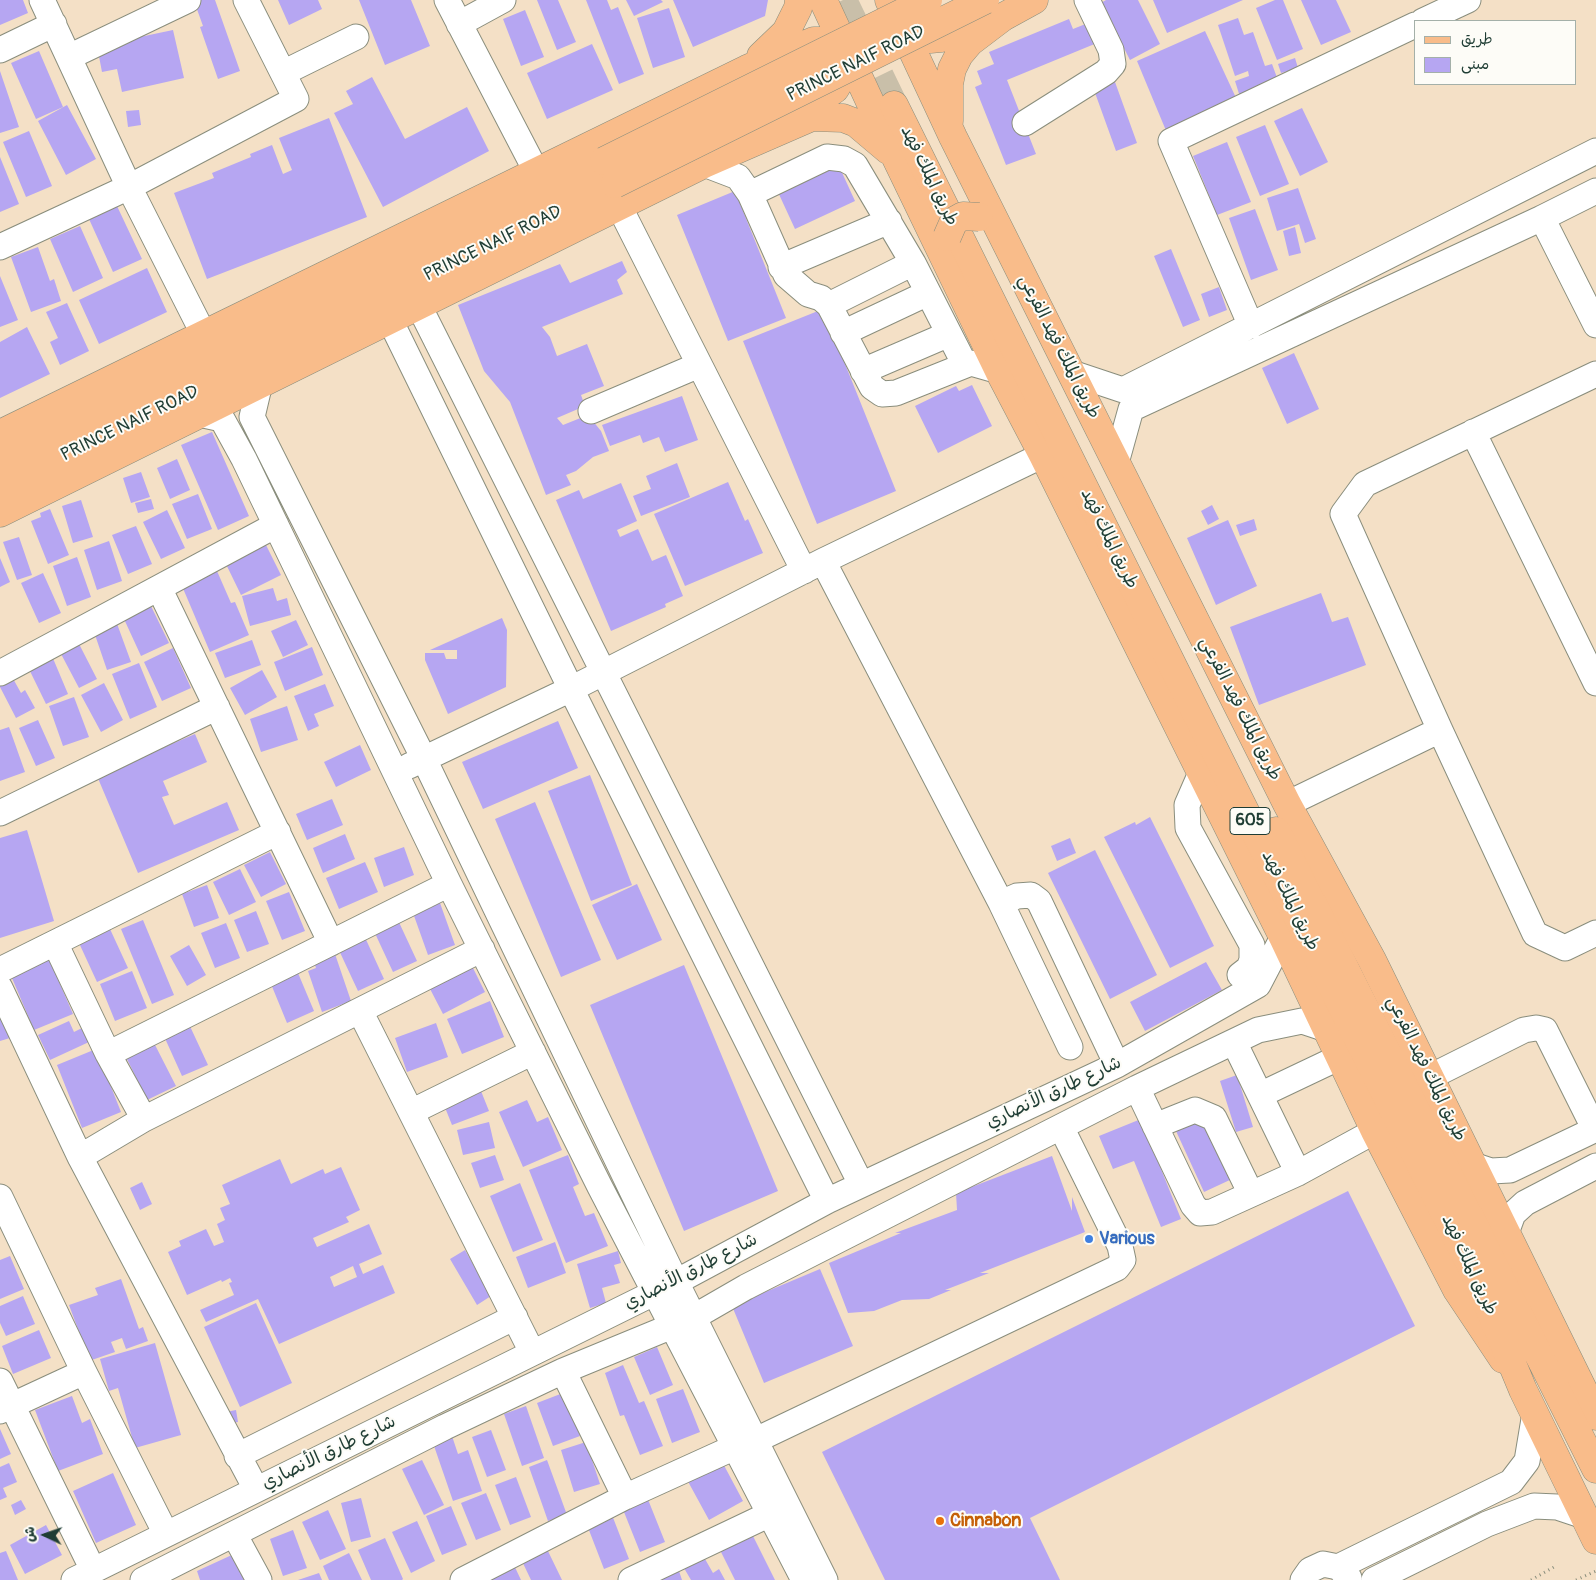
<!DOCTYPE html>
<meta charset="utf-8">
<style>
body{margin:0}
#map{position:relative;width:1596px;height:1580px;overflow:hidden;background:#f4e0c6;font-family:Pangolin,"Playpen Sans Arabic",sans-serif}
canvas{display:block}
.legend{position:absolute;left:1414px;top:20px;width:162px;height:65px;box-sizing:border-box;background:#fdfcf7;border:1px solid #a4b0a9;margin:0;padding:6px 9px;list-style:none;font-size:15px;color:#1f3d34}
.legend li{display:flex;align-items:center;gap:10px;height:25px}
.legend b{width:25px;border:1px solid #a4b0a9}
.north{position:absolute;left:20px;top:1510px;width:50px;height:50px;-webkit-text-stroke:4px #fdfcf7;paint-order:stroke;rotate:273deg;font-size:14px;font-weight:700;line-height:20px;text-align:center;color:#1f3d34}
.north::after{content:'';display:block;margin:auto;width:18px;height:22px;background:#1f3d34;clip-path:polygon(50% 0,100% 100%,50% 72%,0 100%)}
</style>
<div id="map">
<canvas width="1596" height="1580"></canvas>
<ul class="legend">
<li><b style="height:6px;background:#f9bc8a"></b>طريق</li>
<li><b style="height:14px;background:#b6a6f2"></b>مبنى</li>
</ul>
<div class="north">ش</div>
</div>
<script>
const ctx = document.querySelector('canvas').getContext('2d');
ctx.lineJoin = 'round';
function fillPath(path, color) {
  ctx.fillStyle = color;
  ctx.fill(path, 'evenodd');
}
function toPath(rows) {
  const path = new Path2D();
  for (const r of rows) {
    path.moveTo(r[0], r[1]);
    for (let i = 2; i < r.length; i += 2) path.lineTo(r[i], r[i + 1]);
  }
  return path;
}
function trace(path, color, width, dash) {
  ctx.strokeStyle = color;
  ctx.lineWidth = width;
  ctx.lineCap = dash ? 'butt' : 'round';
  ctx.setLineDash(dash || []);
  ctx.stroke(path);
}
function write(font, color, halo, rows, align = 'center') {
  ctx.font = font + ' Pangolin,"Playpen Sans Arabic",sans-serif';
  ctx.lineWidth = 4;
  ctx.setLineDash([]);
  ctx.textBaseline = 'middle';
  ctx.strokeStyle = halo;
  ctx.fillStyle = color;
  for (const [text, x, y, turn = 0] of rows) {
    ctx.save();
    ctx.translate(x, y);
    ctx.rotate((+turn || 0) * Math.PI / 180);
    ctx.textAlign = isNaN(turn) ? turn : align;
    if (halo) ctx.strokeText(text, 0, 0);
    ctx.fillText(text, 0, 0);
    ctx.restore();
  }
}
fillPath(toPath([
 [0,0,23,0,28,13,0,25],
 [198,0,215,0,240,71,218,79,200,27,203,26,194,1],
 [278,0,318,0,322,9,289,25],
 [359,0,411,0,430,46,385,65],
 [537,0,558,0,576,42,557,50],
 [586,0,607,0,611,10,618,7,644,74,619,84],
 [626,0,661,0,663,2,634,16],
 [673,0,768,0,765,16,693,47],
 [1106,0,1138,0,1160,44,1130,60,1101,3],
 [1153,0,1243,0,1167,33],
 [1275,0,1283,0,1303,49,1277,60,1256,8],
 [1301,0,1336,0,1351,32,1321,45],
 [669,8,685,57,653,68,637,18],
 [525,10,544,57,521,66,503,19],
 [1238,18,1244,35,1253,32,1265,66,1272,64,1279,83,1240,97,1235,81,1249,76,1248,71,1235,76,1218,25],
 [1069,19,1073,29,1088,23,1097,43,1007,80,1036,154,1006,165,975,87,982,84,977,71,994,64,989,52],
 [173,30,184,78,122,92,117,69,102,72,97,46],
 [1205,31,1237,100,1167,133,1137,61],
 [592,44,613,90,547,119,527,73],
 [39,51,63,107,36,119,11,63],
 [1295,58,1298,68,1281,73,1278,64],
 [0,71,19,127,0,133],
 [372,77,405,139,467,107,489,151,383,207,334,113,353,104,346,91],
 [1115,82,1137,143,1116,151,1094,90],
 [67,105,96,159,66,175,38,121],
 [1302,108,1328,162,1300,176,1274,121],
 [139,110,141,125,128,127,126,111],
 [329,118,367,217,207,279,174,193,214,178,212,173,251,157,250,154,272,145,283,174,292,170,279,138],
 [1265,125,1289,184,1260,196,1236,137],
 [29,131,52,186,26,197,3,142],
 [1227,142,1251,202,1217,215,1193,156],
 [0,157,19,204,0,212],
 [839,166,855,201,795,229,777,190,824,168,826,172],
 [1298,188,1316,239,1305,243,1299,224,1277,231,1267,198],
 [735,191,786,318,728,341,677,215],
 [117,206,142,259,113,272,89,219],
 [1255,209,1278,270,1251,280,1229,218],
 [80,226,103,278,73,292,50,239],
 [1295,227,1301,253,1289,256,1283,231],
 [38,247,50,281,54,279,61,301,31,312,11,257],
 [1171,249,1200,320,1183,327,1154,256],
 [622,261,627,272,617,280,623,294,542,327,550,337,557,356,587,344,604,386,581,395,585,406,557,418,563,425,588,415,601,431,609,451,593,457,576,471,566,475,571,485,546,495,510,402,484,371,458,305,560,264,570,283],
 [147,268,167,312,99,344,79,300],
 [0,276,18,320,0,327],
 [1219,287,1227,310,1209,317,1201,294],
 [67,303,89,351,60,365,50,342,58,338,46,312],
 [823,309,896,491,817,524,743,341],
 [27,327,50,374,0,398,0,342],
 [1294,353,1319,409,1287,424,1262,368],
 [972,385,992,426,938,453,915,406,956,386,959,391],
 [682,396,698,440,665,452,659,437,643,443,640,435,610,446,602,425],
 [212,432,249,516,218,530,181,445],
 [177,459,190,490,170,499,157,468],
 [677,463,690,497,641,516,633,496,651,489,646,476],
 [141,472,150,497,131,503,123,478],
 [728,482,745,521,748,519,763,553,685,586,654,514],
 [621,483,637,521,617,530,620,537,638,529,652,561,666,555,683,596,665,604,666,607,611,631,556,500,579,490,583,499],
 [198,494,212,529,187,539,172,504],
 [151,499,154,509,138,513,135,503],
 [81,500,93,537,73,543,62,506],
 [1212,505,1219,519,1208,525,1201,511],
 [50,509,69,555,48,564,31,521,41,517,40,513],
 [167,510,185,548,161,559,143,522],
 [1254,519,1257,530,1240,536,1236,525],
 [1228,520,1257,586,1216,605,1187,538],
 [136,526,152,564,128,574,112,535],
 [19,537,32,575,17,580,3,542],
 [109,541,122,581,97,590,84,550],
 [264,541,281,575,241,595,224,560],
 [77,557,91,597,67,606,53,566],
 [0,558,10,582,0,587],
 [217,571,231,603,235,602,249,635,210,652,182,586],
 [43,573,61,613,39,623,21,583],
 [273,588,277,601,287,598,291,615,250,626,242,596],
 [1321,593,1332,622,1348,617,1366,665,1259,705,1230,627],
 [151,606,169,643,141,656,124,619],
 [502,618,507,630,506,687,448,714,425,660,425,653,444,653,446,659,457,659,457,650,430,650],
 [296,620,308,645,283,657,271,631],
 [116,621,131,662,107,670,93,629],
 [252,640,261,665,225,678,215,653],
 [78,642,97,679,79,688,60,652],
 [312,647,323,675,285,691,274,662],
 [173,648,191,688,162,701,144,662],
 [52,656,68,694,46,704,28,667],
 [139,663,157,707,130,719,112,674],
 [262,670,277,697,245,715,230,688],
 [11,675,21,693,25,690,35,708,16,718,0,687,0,681],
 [104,683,123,720,101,732,81,695],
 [325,684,334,706,314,714,319,726,308,731,294,696],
 [74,697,89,737,63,746,49,706],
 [287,706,298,740,261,752,250,719],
 [38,720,55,758,36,766,19,728],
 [558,721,578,768,483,809,462,762],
 [9,727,25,772,0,781,0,730],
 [195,734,207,762,163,781,169,795,162,797,174,825,227,802,239,830,138,873,97,776],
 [360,745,371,770,336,787,324,762],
 [590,775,632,885,591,901,548,791],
 [332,799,343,825,307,840,296,814],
 [535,802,601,960,561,977,495,819],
 [1150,817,1214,946,1170,968,1104,837,1135,822,1136,825],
 [27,830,54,921,0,938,0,838],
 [345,834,355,859,323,873,313,848],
 [1070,838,1076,853,1057,861,1051,846],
 [404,847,414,875,384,887,374,858],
 [1095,850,1157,975,1110,999,1048,873],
 [270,852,286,884,261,897,244,865],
 [365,862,378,892,339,909,326,878],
 [240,869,256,902,229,915,213,882],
 [637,884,662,940,617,960,592,905],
 [207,885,219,918,194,927,182,894],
 [289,892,305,931,282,940,266,901],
 [440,903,455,945,428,955,413,913],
 [256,911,269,944,247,952,234,920],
 [397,918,417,961,393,972,373,929],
 [143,920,174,995,152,1004,121,929],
 [226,923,240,958,215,968,201,933],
 [110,929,128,968,97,982,79,943],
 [363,933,384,979,358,991,337,946],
 [189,945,206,975,187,986,170,956],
 [47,954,73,1014,34,1030,9,971],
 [335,954,351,1001,322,1012,308,971,316,968,314,962],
 [470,962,485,992,443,1014,428,985],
 [1206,962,1222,990,1145,1031,1130,1002],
 [684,965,778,1191,684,1231,590,1005],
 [132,971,147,1008,115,1021,100,984],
 [298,973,314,1011,287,1023,271,984],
 [490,1001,504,1037,462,1054,447,1019],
 [0,1013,10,1038,0,1041],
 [69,1021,74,1032,82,1028,89,1042,50,1060,38,1035],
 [188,1022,208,1065,182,1076,163,1034],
 [436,1023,448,1057,407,1072,395,1038],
 [153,1041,176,1086,147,1100,125,1055],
 [96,1049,121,1112,82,1128,57,1065],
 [1237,1075,1253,1127,1236,1132,1220,1081],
 [479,1086,489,1111,452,1125,442,1100],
 [527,1100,537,1122,548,1117,562,1150,523,1167,499,1112],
 [1203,1118,1232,1179,1204,1192,1176,1131],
 [1141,1119,1181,1219,1161,1227,1134,1161,1113,1169,1099,1136],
 [489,1122,495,1148,463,1155,457,1130],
 [495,1155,504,1180,480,1188,471,1163],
 [568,1155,579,1184,573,1187,585,1216,594,1213,608,1246,566,1263,529,1170],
 [1052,1156,1072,1211,1072,1197,1085,1232,980,1273,989,1273,945,1290,951,1290,929,1299,902,1300,874,1311,848,1313,829,1263,901,1233,895,1233,957,1210,956,1193],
 [280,1159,291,1184,323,1169,325,1174,341,1167,360,1210,346,1217,349,1222,313,1238,317,1247,369,1224,382,1254,359,1264,363,1274,383,1265,395,1293,279,1344,258,1299,206,1322,200,1310,234,1295,229,1283,232,1282,230,1278,222,1282,221,1280,187,1295,168,1252,181,1246,179,1241,206,1229,214,1246,224,1242,217,1224,225,1220,220,1208,230,1204,222,1185],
 [353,1266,357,1277,334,1287,330,1277],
 [142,1182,152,1204,140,1210,130,1188],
 [520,1183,543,1240,513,1252,490,1196],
 [1348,1191,1415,1326,1030,1518,1060,1580,885,1580,822,1452],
 [555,1242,566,1273,528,1288,516,1257],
 [465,1250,491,1296,477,1305,450,1259],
 [618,1251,621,1263,614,1265,620,1283,602,1288,606,1303,590,1308,577,1264],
 [10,1256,24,1289,0,1299,0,1260],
 [820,1269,853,1346,764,1383,732,1306],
 [121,1279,139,1329,143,1327,148,1341,126,1349,122,1338,111,1342,115,1352,86,1362,82,1340,69,1305,98,1295,95,1288],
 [23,1296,35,1324,6,1336,0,1323,0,1306],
 [256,1303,292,1383,240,1407,204,1327],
 [39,1330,51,1358,13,1374,2,1346],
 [155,1343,181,1435,135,1448,118,1388,109,1391,100,1359],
 [657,1347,673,1385,650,1395,634,1357],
 [623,1365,639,1403,644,1401,663,1446,640,1455,624,1415,620,1416,605,1373],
 [683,1389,700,1432,672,1443,656,1399],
 [563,1393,580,1436,553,1446,537,1403],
 [72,1396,82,1423,90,1419,103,1454,58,1471,35,1410],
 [526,1406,544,1458,522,1466,504,1414],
 [236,1410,238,1422,228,1424,226,1412],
 [0,1429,11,1454,0,1459],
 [491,1430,506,1470,487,1477,472,1437],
 [452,1436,458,1454,468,1450,482,1491,453,1501,433,1443],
 [586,1442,600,1484,574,1492,561,1450],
 [719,1456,743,1501,709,1520,685,1476],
 [422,1460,444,1505,424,1515,402,1469],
 [547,1460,567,1515,548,1521,529,1467],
 [9,1463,17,1482,3,1488,7,1497,0,1500,0,1467],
 [113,1473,136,1525,96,1543,73,1491],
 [516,1477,531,1517,510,1525,495,1485],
 [486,1493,501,1530,476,1540,461,1503],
 [647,1497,665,1542,640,1552,622,1507],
 [361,1498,371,1537,351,1542,341,1503],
 [21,1500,26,1509,15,1515,11,1505],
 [451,1506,467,1545,442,1555,426,1516],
 [328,1510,346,1549,320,1560,302,1522],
 [612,1515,629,1559,604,1569,587,1525],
 [417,1521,435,1561,411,1573,392,1532],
 [46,1525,62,1555,25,1574,10,1545],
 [293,1530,307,1568,283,1576,270,1539],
 [752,1534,775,1580,735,1580,720,1550],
 [385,1538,403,1579,402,1580,371,1580,358,1550],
 [546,1547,562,1580,531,1580,521,1559],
 [6,1551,18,1580,0,1580,0,1553],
 [701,1552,713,1573,719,1569,725,1580,691,1580,681,1563],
 [349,1553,362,1580,329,1580,323,1566],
 [234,1554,244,1580,200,1580,197,1571],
 [676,1562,682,1580,648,1580],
 [513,1563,521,1580,491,1580,488,1575],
 [319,1573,322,1580,298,1580]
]), '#b6a6f2');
trace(toPath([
 [843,0,894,105]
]), '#c9bfa9', 28, [28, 14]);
const minor = toPath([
 [42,0,129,187,204,335],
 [447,0,537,173],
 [1423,21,1468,0],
 [459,24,503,0],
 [0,50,54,24],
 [69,57,188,0],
 [283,73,356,37],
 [1025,123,1106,72,1113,64,1111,50,1087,0],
 [704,164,738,177,750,194,786,275,808,294,821,298,829,305,872,387,882,394,896,393,971,363,999,371],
 [750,194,827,157,844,159,855,165,913,263,965,365],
 [619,206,804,571],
 [1542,218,1596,325],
 [0,247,129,187,296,99,246,0],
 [781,267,889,221],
 [829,305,913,263],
 [419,306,861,1184],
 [390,320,571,689,827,1201],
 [1251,326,1171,141,1415,25],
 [843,333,928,293],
 [863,371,949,334],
 [1072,373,1123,390,1596,151],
 [1596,374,1365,484,1343,514,1440,730,1535,934,1565,948,1596,933],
 [260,383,252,417,424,759,676,1282,825,1580],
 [591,411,699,365],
 [199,414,222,419,244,459,449,884,600,1187,804,1580],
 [1473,432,1596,683],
 [1116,463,1131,409,1542,218,1596,191],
 [823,561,1001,903,1070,1047],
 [159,588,331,943],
 [0,673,276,525],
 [409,766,571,689,823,561,1043,455],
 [1201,773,1187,805,1188,828,1252,945,1252,960,1249,968,1240,975],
 [1287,804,1440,730],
 [0,813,217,707],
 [1001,903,1017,896,1031,895,1039,901,1117,1065],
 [55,943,108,1054,144,1119],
 [0,970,278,832],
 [0,988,80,1157,256,1489],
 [360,1011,532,1352],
 [1234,1042,1298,1173],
 [108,1054,449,884],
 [1430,1077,1524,1030,1536,1028,1545,1030,1595,1130],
 [1137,1088,1193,1205,1200,1213,1212,1212,1298,1173,1375,1131],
 [1260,1095,1340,1057],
 [411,1112,533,1052],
 [1155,1126,1195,1110,1214,1118,1251,1194],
 [80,1157,144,1119,482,949],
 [1473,1165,1491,1171,1510,1170,1596,1129],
 [0,1197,84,1372,166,1534],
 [1506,1233,1513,1214,1525,1203,1596,1166],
 [563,1371,625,1497],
 [0,1381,93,1570],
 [0,1411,84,1372],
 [756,1440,1117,1268,1123,1260,1120,1246,1061,1127],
 [237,1456,515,1317],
 [234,1534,259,1580],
 [1338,1567,1511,1482,1527,1461,1535,1413],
 [74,1580,676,1282,827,1201,1117,1065,1258,985,1283,937],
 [143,1580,445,1427,563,1371,694,1317,746,1287,1137,1088,1258,1030,1302,1021,1326,1029],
 [463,1580,625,1497,735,1447],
 [631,1580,770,1514],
 [1303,1580,1310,1570,1323,1564,1338,1567,1349,1578],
 [1374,1580,1487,1524,1534,1506,1557,1507,1584,1516]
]);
const major = toPath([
 [823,0,895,156,999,371,1043,455,1283,937,1375,1131,1457,1290,1503,1359],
 [889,0,953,137,1287,804,1372,960,1596,1416],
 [901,35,930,39,941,38,1003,17],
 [761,56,786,32,798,8,799,0],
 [794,118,835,89,852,60],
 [949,121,949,84,952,69,959,55,970,42,1003,17,1034,0],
 [0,434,747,69,814,41,824,41,849,46],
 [0,460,604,161],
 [0,488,615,184],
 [0,513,704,164,812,117,843,118,856,123,888,150]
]);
const highway = toPath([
 [894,105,1475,1274,1523,1390,1596,1540],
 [1276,831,1596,1469]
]);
trace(minor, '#8a8e7d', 27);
trace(major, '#8a8e7d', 29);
trace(highway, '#8a8e7d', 29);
trace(toPath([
 [1531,1580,1554,1567],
 [1576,1580,1596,1571]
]), '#8a8e7d', 3, [1, 4]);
trace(minor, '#fff', 25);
trace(major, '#f9bc8a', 28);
trace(highway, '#f9bc8a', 28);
const majorBridge = toPath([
 [604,161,928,0],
 [615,184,985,0],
 [947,237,954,221,963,216,979,217]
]);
trace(majorBridge, '#8a8e7d', 29, []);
trace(majorBridge, '#f9bc8a', 28);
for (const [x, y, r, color] of [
 [1089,1239,5,"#3f7fe0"],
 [940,1521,5,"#e8710a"]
]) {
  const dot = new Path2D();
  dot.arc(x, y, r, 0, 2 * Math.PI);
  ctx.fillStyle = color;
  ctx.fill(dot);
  trace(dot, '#fdfcf7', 2);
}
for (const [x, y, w] of [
 [1250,821,40]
]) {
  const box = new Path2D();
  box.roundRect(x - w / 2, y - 13.5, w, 27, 4);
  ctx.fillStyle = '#fdfcf7';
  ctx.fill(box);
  trace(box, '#1f3d34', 1);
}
write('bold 16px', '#1f3d34', null, [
 ["605",1250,821]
]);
write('18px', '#1f3d34', '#fdfcf7', [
 ["PRINCE NAIF ROAD",856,64,-26],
 ["طريق الملك فهد",929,176,64],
 ["PRINCE NAIF ROAD",493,244,-26],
 ["طريق الملك فهد الفرعي",1059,347,63],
 ["PRINCE NAIF ROAD",130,424,-26],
 ["طريق الملك فهد",1109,539,64],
 ["طريق الملك فهد الفرعي",1240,709,63],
 ["طريق الملك فهد",1290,901,64],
 ["طريق الملك فهد الفرعي",1426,1069,64],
 ["شارع طارق الأنصاري",1054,1093,-25],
 ["طريق الملك فهد",1469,1265,65],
 ["شارع طارق الأنصاري",691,1272,-27],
 ["شارع طارق الأنصاري",329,1453,-26]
]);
write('bold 18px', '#366cbe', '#fdfcf7', [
 ["Various",1099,1239]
], 'left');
write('bold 18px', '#c56008', '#fdfcf7', [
 ["Cinnabon",950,1521]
], 'left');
</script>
